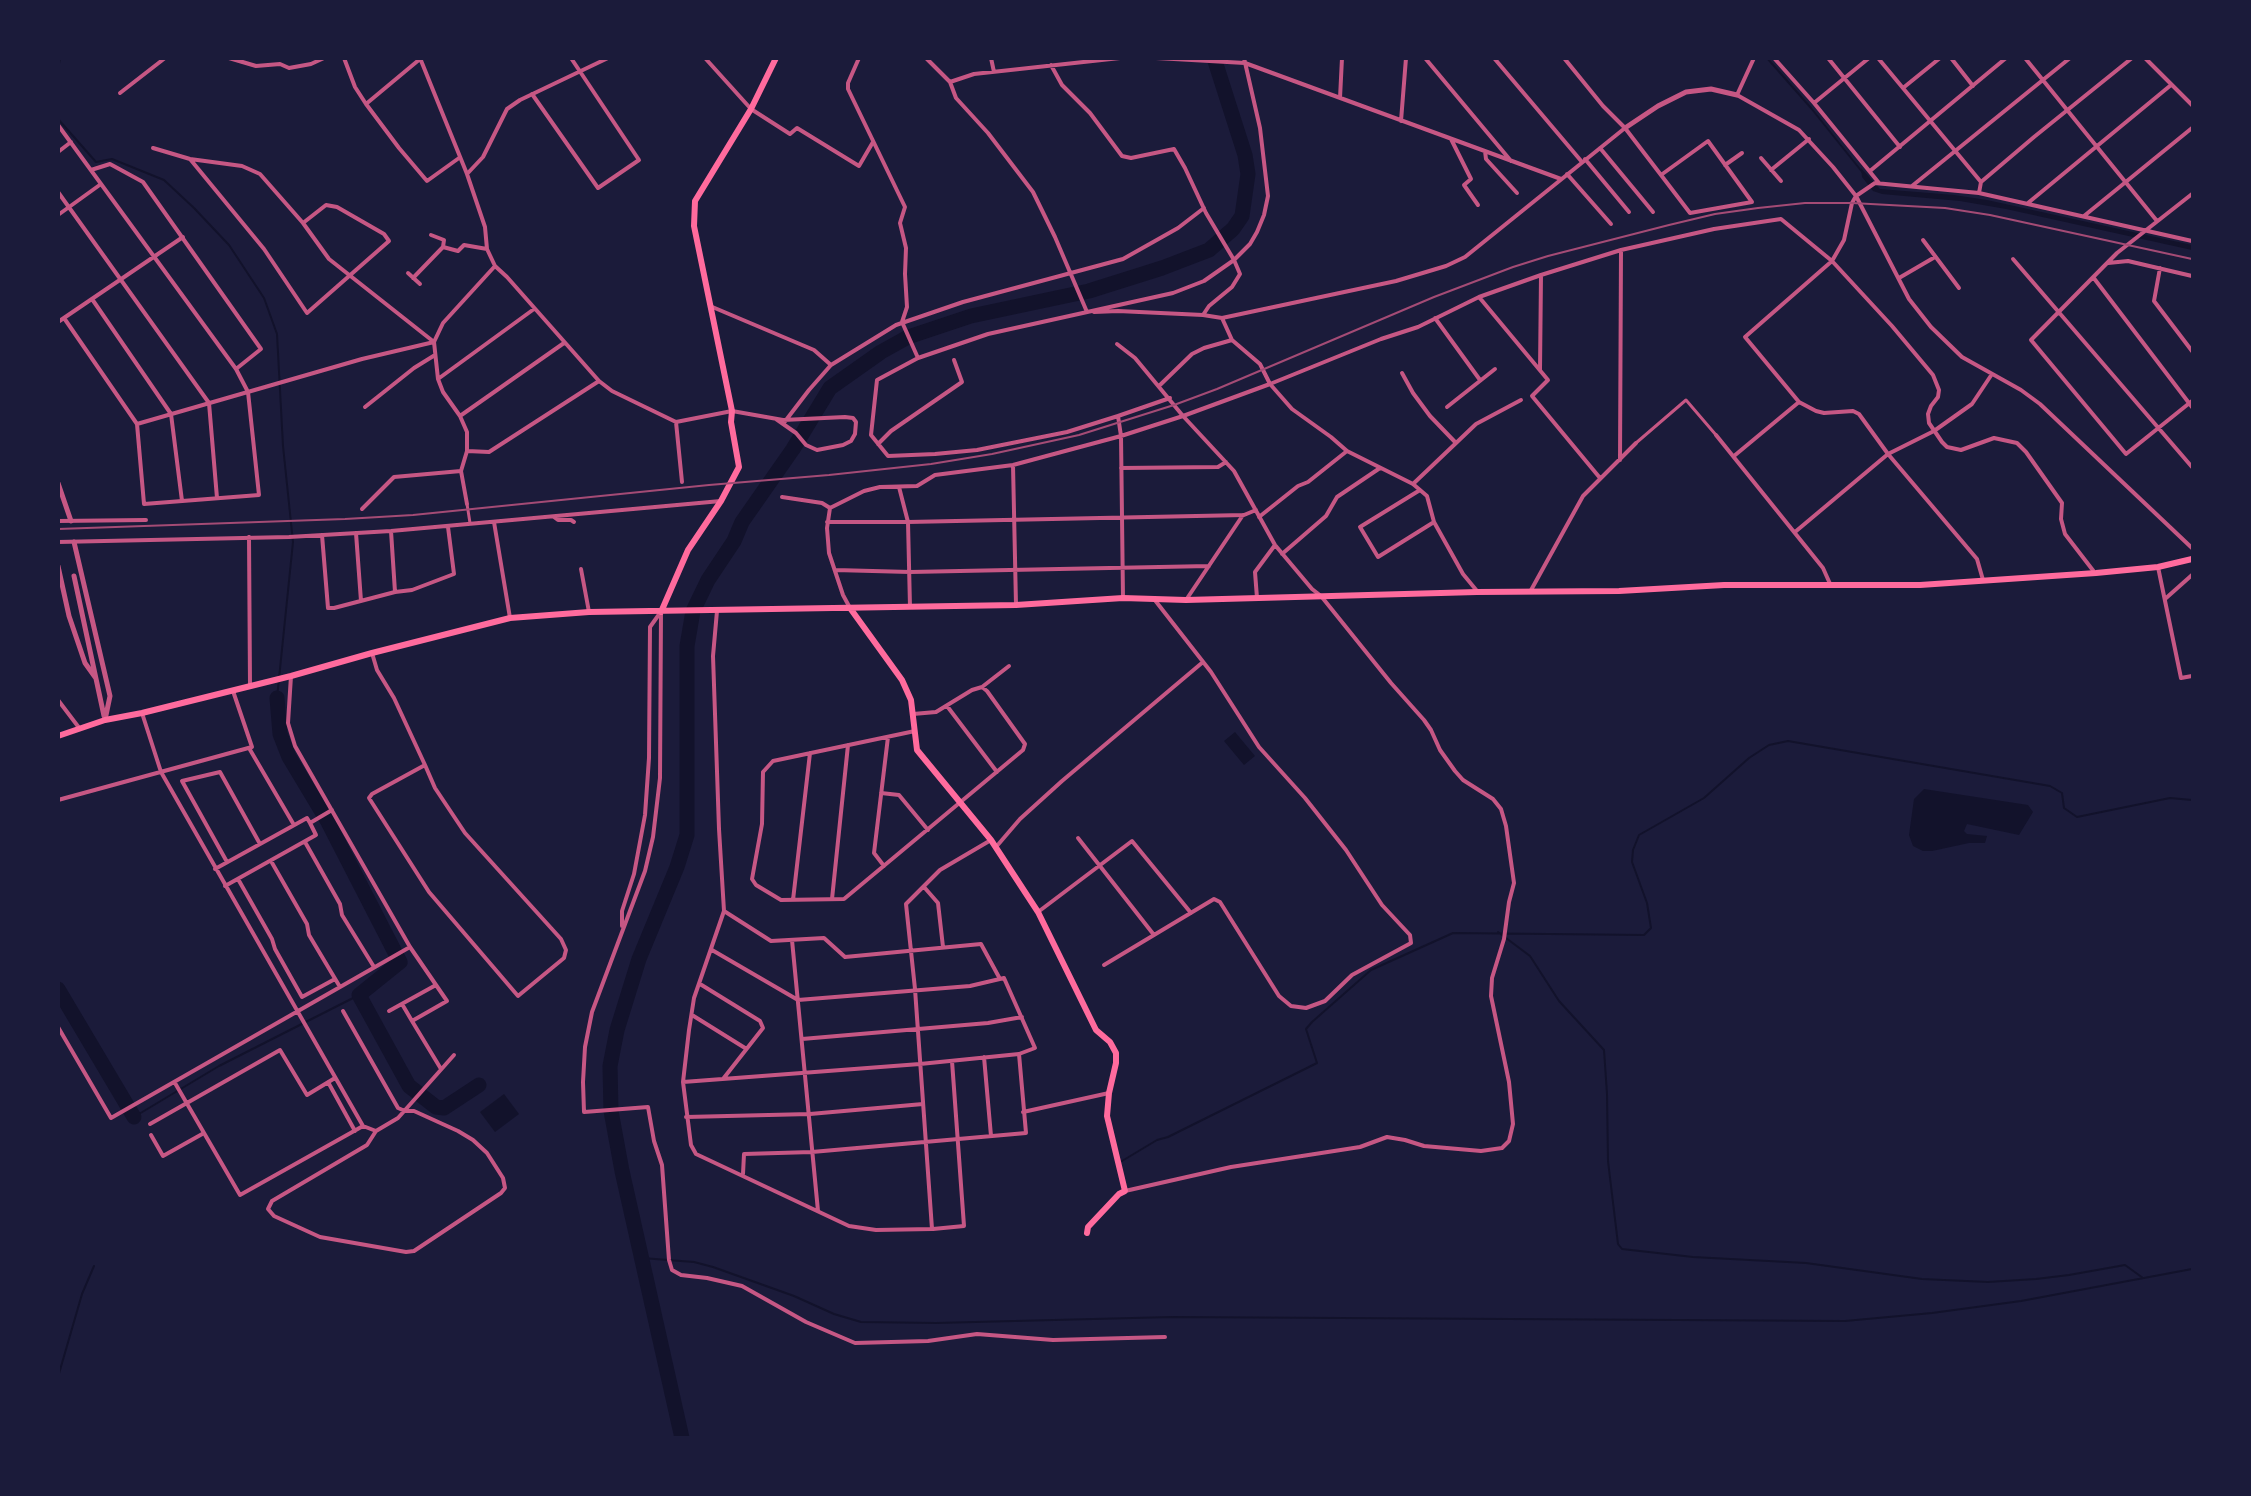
<!DOCTYPE html>
<style>
body{margin:0}
#map{position:relative;width:2251px;height:1496px;overflow:hidden;background:#1b1b3a;font-family:"Roboto Serif",serif}
canvas{display:block}
.frame{position:absolute;inset:0;border:60px solid #1b1b3a;pointer-events:none}
</style>
<div id="map">
<canvas width="2251" height="1496"></canvas>
<div class="frame"></div>
</div>
<script>
const ctx = document.querySelector('canvas').getContext('2d');
ctx.lineJoin = 'round';
function fillPath(path, color) {
  ctx.fillStyle = color;
  ctx.fill(path, 'evenodd');
}
function toPath(rows) {
  const path = new Path2D();
  for (const r of rows) {
    path.moveTo(r[0], r[1]);
    for (let i = 2; i < r.length; i += 2) path.lineTo(r[i], r[i + 1]);
  }
  return path;
}
function trace(path, color, width, dash) {
  ctx.strokeStyle = color;
  ctx.lineWidth = width;
  ctx.lineCap = dash ? 'butt' : 'round';
  ctx.setLineDash(dash || []);
  ctx.stroke(path);
}
fillPath(toPath([
 [1861,168,1880,189,1954,195,1987,200,2192,245,2192,250,2006,209,1960,201,1882,194,1873,191,1862,177],
 [1235,732,1255,756,1244,765,1224,741],
 [1924,789,2028,805,2033,812,2019,835,1967,824,1964,831,1967,834,1987,836,1985,843,1969,843,1932,851,1923,851,1913,846,1909,835,1914,799],
 [504,1094,519,1114,495,1132,480,1112]
]), '#12122b');
trace(toPath([
 [1767,58,1811,108,1863,173],
 [58,69,60,58],
 [58,119,96,162,112,159,164,180,194,208,229,245,264,298,277,334,283,446,293,542,277,698],
 [1498,932,1530,956,1559,1001,1604,1050,1607,1094,1608,1161,1618,1244,1622,1249,1693,1257,1806,1263,1922,1279,1988,1282,2036,1279,2069,1275,2125,1265,2143,1278],
 [134,1117,219,1066,359,995],
 [1122,1161,1157,1140,1168,1137,1317,1063,1306,1029,1312,1022,1371,970,1453,933,1644,935,1651,928,1647,903,1632,862,1633,850,1639,835,1704,798,1749,758,1769,745,1788,741,2050,786,2062,793,2064,808,2077,817,2170,798,2192,800],
 [642,1258,694,1262,713,1267,794,1296,834,1314,861,1322,936,1323,1172,1317,1845,1321,1932,1313,2021,1301,2192,1269],
 [58,1377,82,1294,94,1266]
]), '#12122b', 2);
trace(toPath([
 [277,698,280,734,289,757,328,822,400,962,359,995,409,1086,436,1107,444,1108,479,1085],
 [58,989,134,1117],
 [682,1438,622,1171,611,1111,610,1066,617,1030,639,959,677,867,687,835,687,646,693,611,708,580,734,541,742,522,793,449,830,388,881,352,908,337,971,316,1089,291,1162,268,1209,250,1233,229,1242,216,1248,174,1245,155,1214,58]
]), '#12122b', 15);
trace(toPath([
 [1636,443,1686,400,1716,435],
 [467,504,470,523]
]), '#c65784', 3);
trace(toPath([
 [229,58,256,66,280,64,289,68,311,64,324,58],
 [344,58,355,87,366,104,399,148,427,181,459,158],
 [420,58,467,174,485,227,487,249,495,266,507,277,599,381,489,452,467,451],
 [705,58,751,109,790,134,797,128,859,166,873,142],
 [859,58,848,83,848,89,905,207,900,223,906,248,905,274,907,307,902,322,918,358],
 [926,58,950,82,956,98,988,133,1033,192,1055,237,1087,312],
 [991,58,994,72],
 [1156,58,1245,63,1561,179],
 [1425,58,1511,161],
 [1494,58,1582,162],
 [1564,58,1603,106,1625,128,1661,175,1690,213,1752,202,1708,141,1661,175],
 [1754,58,1737,95,1799,130,1833,167,1856,196,1909,299,1931,327,1962,357,2021,390,2040,404,2192,548],
 [1774,58,1814,103,1879,183],
 [1828,58,1900,147],
 [1878,58,1981,182],
 [1951,58,1973,86],
 [2025,58,2157,221],
 [2145,58,2192,105],
 [1051,65,1062,85,1090,113,1122,156,1131,158,1174,149,1185,168,1206,213,1234,260,1240,274,1232,287,1209,306,1203,315],
 [950,82,974,74,1120,58],
 [1903,88,1940,58],
 [120,93,165,58],
 [532,94,598,188,639,160,571,58],
 [1340,98,1342,58],
 [1814,103,1869,58],
 [366,104,420,59],
 [1401,121,1406,58],
 [58,125,236,369],
 [1451,139,1471,179,1464,185,1478,205],
 [153,148,190,159,242,166,260,174,303,223,329,259,434,342],
 [1600,148,1653,212],
 [1485,151,1486,159,1517,193],
 [58,152,71,142],
 [1761,158,1781,181],
 [190,159,264,249,307,313,389,241,384,234,337,207,326,205,303,223],
 [1585,159,1629,212],
 [1725,165,1742,153],
 [1771,170,1809,139],
 [1870,171,2006,58],
 [467,174,483,157,507,109,520,100,608,58],
 [1567,174,1611,224],
 [1912,186,2070,58],
 [58,192,209,403,217,498],
 [1979,193,1981,182,2034,137,2132,58],
 [2192,194,2117,253,2031,340,2126,454,2192,401],
 [2028,203,2171,85],
 [58,215,101,184],
 [2084,216,2192,128],
 [431,235,444,240,443,247],
 [1923,240,1959,288],
 [2013,259,2192,467],
 [2108,263,2128,261,2192,276],
 [2160,268,2154,301,2192,351],
 [408,273,420,284],
 [2093,277,2192,407],
 [413,278,443,247,458,251,464,245,487,249],
 [1899,278,1935,257],
 [1479,297,1548,380,1532,396,1600,478],
 [92,299,171,414,182,501],
 [710,306,814,350,831,365],
 [1094,312,1118,311,1203,315,1222,318,1396,281,1446,266,1465,257,1625,128],
 [64,318,137,424,144,504,259,495,248,392,236,369,261,349,143,182,110,164,91,170],
 [1435,318,1480,380],
 [58,322,183,237],
 [1232,340,1260,364,1270,384,1292,409,1331,437,1347,451,1413,484,1427,496,1434,522,1463,574,1477,591],
 [1117,344,1135,358,1183,416,1234,471,1275,545,1312,589,1321,596,1391,683,1424,720,1431,730,1440,750,1455,771,1463,780,1493,799,1501,809,1506,826,1514,883,1509,902,1504,939,1492,978,1491,996,1509,1082,1513,1124,1509,1141,1502,1148,1481,1151,1424,1146,1405,1140,1387,1137,1360,1147,1231,1167,1125,1191],
 [1540,370,1541,275],
 [1402,373,1413,393,1430,416,1456,443],
 [438,379,534,309],
 [599,381,612,391,676,422,732,411,783,420,845,417,853,418,856,422,855,434,851,441,843,445,817,450,806,445,796,433,776,419],
 [1159,386,1192,354,1204,348,1232,340,1222,318],
 [365,407,414,368,435,355],
 [1447,407,1495,369],
 [460,416,564,343],
 [1118,416,1067,432,977,450,935,454,888,456,871,435,877,380,918,358,988,334,1173,293,1204,281,1234,260,1250,244,1257,232,1264,215,1268,196,1260,128,1244,58],
 [676,422,682,482],
 [137,424,362,359,434,342],
 [783,424,809,390,831,365,896,325,963,302,1123,259,1178,228,1204,208],
 [1716,435,1823,568,1831,586],
 [878,444,891,431,962,382,954,360],
 [1734,456,1799,402],
 [1620,460,1621,250],
 [1013,465,1016,605],
 [1121,468,1218,467,1226,462],
 [1413,484,1476,424,1521,400],
 [899,487,908,522,910,607],
 [1420,490,1360,527,1378,557,1434,522],
 [782,497,822,503,830,508],
 [467,504,461,471,467,451,467,432,460,416,443,392,438,379,434,342,443,323,495,266],
 [830,508,864,491,880,487,917,486,935,475,1013,465,1121,436,1183,416,1270,384,1381,339,1418,327,1479,297,1541,275,1621,250,1714,229,1781,219,1832,261,1892,326,1933,375,1939,390,1938,397,1931,406,1928,414,1929,423,1942,442,1947,447,1961,450,1994,438,2017,443,2026,452,2062,503,2061,519,2065,534,2095,573],
 [830,508,827,528,829,553,843,595,850,608],
 [362,509,394,477,461,471],
 [554,517,558,520,571,520,574,522],
 [1259,517,1298,486,1308,482,1347,451],
 [58,521,146,520],
 [494,522,510,618],
 [827,522,908,522,1244,515,1256,510],
 [391,531,395,592],
 [1795,532,1888,454,1934,431,1972,404,1992,374],
 [356,533,361,601],
 [322,535,328,608,334,608,395,592,412,590,454,574,448,527],
 [249,537,250,685],
 [58,542,289,537,391,531,721,501],
 [1282,554,1326,516,1337,497,1380,468],
 [2158,567,2181,678,2192,676],
 [581,569,589,612],
 [835,570,910,572,1209,566],
 [1983,580,1977,559,1888,454,1859,414,1853,411,1824,413,1816,411,1799,402,1745,337,1832,261,1844,240,1852,203,1856,196,1875,183,1979,193,2192,241],
 [1530,592,1583,496,1636,443],
 [1123,598,1121,436,1118,416,1170,398],
 [1257,598,1255,572,1275,545],
 [2165,599,2192,575],
 [1186,600,1243,515],
 [717,611,713,656,719,829,724,911,694,998,689,1030,683,1082,691,1145,696,1154,849,1226,876,1230,932,1229,915,989,906,904,940,870,991,840],
 [661,612,660,778,653,837,645,871,592,1012,585,1047,583,1082,584,1112,648,1107,654,1141,662,1165,669,1260,672,1270,681,1275,707,1278,742,1286,806,1322,855,1343,928,1341,977,1334,1053,1340,1165,1337],
 [372,653,377,670,394,698,425,765],
 [291,676,288,723,295,746,410,947,447,1001,412,1021,441,1069],
 [982,687,1009,666],
 [58,700,80,729],
 [947,706,997,772],
 [142,713,161,772,363,1126,376,1131,398,1118,454,1055],
 [913,714,936,712,972,690,982,687,987,691,1025,744,1023,750,844,899,781,900,756,885,752,879,762,824,763,772,773,761,915,731],
 [249,748,294,825],
 [425,765,435,788,465,833,561,939,566,950,564,958,518,996,429,892,369,798,372,794,425,765],
 [881,793,899,795,928,830],
 [58,800,252,747,233,691],
 [1078,838,1154,935],
 [305,842,340,904,342,915,374,967],
 [996,847,1020,819,1062,781,1203,662],
 [271,861,307,924,309,935,340,987],
 [227,862,182,781,220,772,260,844],
 [884,866,874,853,888,737],
 [215,869,307,818,310,823,332,810],
 [238,879,272,939,275,949,302,997,335,979],
 [225,886,316,835,310,823],
 [924,887,938,903,943,947],
 [832,899,848,745],
 [793,900,810,753],
 [724,911,771,941,824,938,845,957,981,944,1000,979],
 [1038,912,1132,841,1191,913],
 [622,926,622,911,634,874,645,815,649,758,650,627,660,613],
 [792,940,818,1211],
 [1104,965,1214,899,1220,902,1279,996,1291,1006,1306,1008,1325,1001,1352,975,1411,943,1410,935,1382,905,1346,850,1305,798,1259,747,1211,672,1154,599],
 [700,984,760,1021,763,1028,723,1079],
 [402,1004,412,1021],
 [343,1011,398,1108,405,1111,414,1111,458,1131,473,1140,487,1153,503,1178,505,1188,501,1193,414,1251,406,1252,320,1237,274,1216,268,1209,272,1201,367,1145,376,1131],
 [389,1011,436,985],
 [692,1015,745,1048],
 [58,1027,111,1118,410,947],
 [802,1039,988,1023,1022,1017],
 [984,1057,991,1136],
 [328,1082,355,1131],
 [683,1082,920,1064,1019,1054,1035,1048,1004,978,970,986,798,1000,712,950],
 [175,1083,240,1195,363,1126],
 [1023,1112,1109,1093],
 [686,1117,810,1114,923,1104],
 [150,1124,280,1050,307,1095,335,1078],
 [151,1135,163,1156,204,1133],
 [743,1174,744,1154,812,1152,1026,1133,1019,1054],
 [933,1229,964,1226,952,1061]
]), '#c65784', 4);
trace(toPath([
 [1625,128,1658,106,1686,92,1711,89,1737,95],
 [58,483,71,521],
 [74,542,110,696,105,720],
 [58,566,69,616,85,663,95,677],
 [74,576,104,716]
]), '#c65784', 5);
trace(toPath([
 [850,608,902,680,911,700,917,750,991,840,1038,912,1096,1030,1110,1042,1116,1053,1116,1063,1109,1093,1107,1116,1125,1191,1119,1194,1088,1227,1087,1233],
 [661,612,688,550,721,501,739,467,731,422,732,411,694,226,695,201,751,109,776,58],
 [58,736,105,720,142,713,291,676,372,653,510,618,589,612,1016,605,1123,598,1186,600,1477,592,1619,591,1724,585,1920,585,2096,573,2158,567,2192,559]
]), '#ff6b9d', 6);
trace(toPath([
 [58,529,345,519,413,515,709,485,829,475,931,464,992,454,1079,435,1174,405,1217,389,1434,297,1513,267,1548,256,1669,225,1715,214,1758,208,1805,203,1852,203,1945,208,1990,215,2192,259]
]), '#a44b75', 2);
</script>
